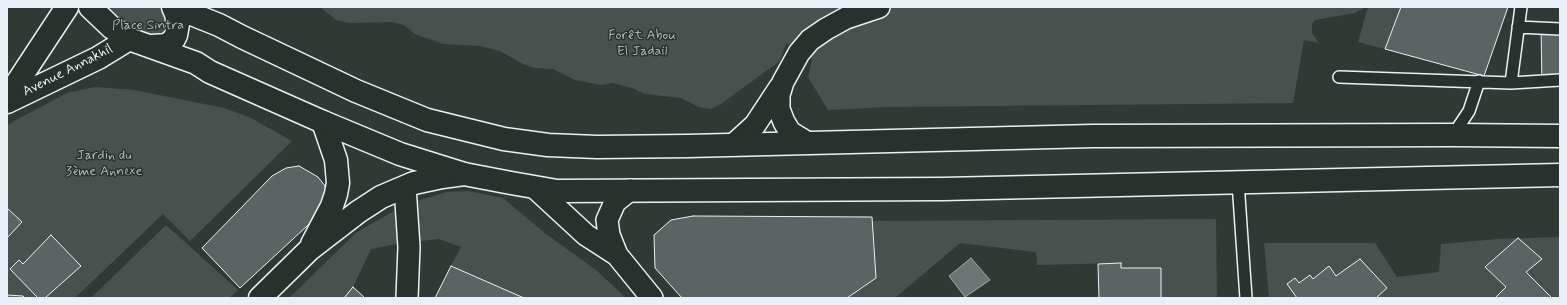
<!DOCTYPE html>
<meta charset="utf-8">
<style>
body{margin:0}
#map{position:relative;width:1567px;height:305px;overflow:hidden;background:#2e3b35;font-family:Mynerve,sans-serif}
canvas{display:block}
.frame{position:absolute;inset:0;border:8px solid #e8f1f8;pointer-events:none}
</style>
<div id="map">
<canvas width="1567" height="305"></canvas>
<div class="frame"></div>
</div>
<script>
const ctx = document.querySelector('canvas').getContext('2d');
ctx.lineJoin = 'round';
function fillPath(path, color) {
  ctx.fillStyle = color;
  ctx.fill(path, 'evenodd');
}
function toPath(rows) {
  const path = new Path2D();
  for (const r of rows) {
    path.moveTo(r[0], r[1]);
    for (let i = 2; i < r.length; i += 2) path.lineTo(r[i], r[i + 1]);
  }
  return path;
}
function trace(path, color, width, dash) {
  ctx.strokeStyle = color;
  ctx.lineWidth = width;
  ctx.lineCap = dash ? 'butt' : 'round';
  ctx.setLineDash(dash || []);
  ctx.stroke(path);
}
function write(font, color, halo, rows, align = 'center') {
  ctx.font = font + ' Mynerve,sans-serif';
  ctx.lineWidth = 3;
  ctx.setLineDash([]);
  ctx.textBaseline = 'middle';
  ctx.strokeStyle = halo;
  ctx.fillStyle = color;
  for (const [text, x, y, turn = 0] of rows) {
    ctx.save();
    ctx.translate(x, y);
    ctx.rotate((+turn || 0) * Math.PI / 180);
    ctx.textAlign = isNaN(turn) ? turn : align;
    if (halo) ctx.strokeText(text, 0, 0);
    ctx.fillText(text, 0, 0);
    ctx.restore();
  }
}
fillPath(toPath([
 [90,7,173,7,163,45],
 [320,7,1366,7,1355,13,1315,20,1312,24,1312,33,1319,43,1304,40,1293,103,888,107,828,110,808,77,812,59,786,43,780,61,721,104,711,109,699,107,681,98,645,94,632,88,613,83,601,85,575,80,553,69,535,68,523,64,500,51,480,46,444,44,426,38,415,34,404,25,392,22,349,23,336,20],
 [1368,7,1401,7,1385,49,1358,42],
 [95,87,134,90,224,108,249,117,292,141,190,241,163,214,75,298,7,298,7,126,12,122,67,93],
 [469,191,503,198,546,234,596,270,623,295,625,298,524,298,451,266,461,247,439,239,402,243,371,249,353,287,344,298,289,298,357,232,399,208,423,199,447,192],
 [1216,219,1217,298,1161,298,1161,268,1121,268,1121,263,1037,265,1036,252,960,243,895,298,848,298,876,278,872,221],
 [166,225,238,290,229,298,91,298],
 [1560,237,1560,298,1269,298,1264,243,1375,243,1397,277,1439,272,1441,244,1498,239]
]), '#45524e');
const water = toPath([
 [971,258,990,280,965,297,949,276,971,258]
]);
fillPath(water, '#6b7775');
trace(water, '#9da8a9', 1);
const building = toPath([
 [1401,7,1508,7,1484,76,1385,49,1401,7],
 [1560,23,1560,86,1542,86,1541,24,1560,23],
 [299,166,318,177,325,186,326,196,324,209,306,227,240,288,202,248,272,176,286,168,299,166],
 [7,208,22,222,7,238,7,208],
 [693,216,872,217,876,278,847,298,682,298,655,268,654,235,671,220,693,216],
 [51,235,81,266,45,298,38,298,10,269,19,260,23,264,51,235],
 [1518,238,1542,259,1526,272,1552,298,1495,298,1506,287,1485,267,1518,238],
 [1360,259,1387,288,1376,298,1297,298,1287,284,1295,278,1299,283,1310,275,1313,279,1329,266,1336,276,1360,259],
 [1121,263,1121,268,1161,268,1161,298,1099,298,1098,264,1121,263],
 [451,266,524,298,435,298,451,266],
 [353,287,365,298,344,298,353,287],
 [7,295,23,296,25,298,7,298,7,295]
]);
fillPath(building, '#596563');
trace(building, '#e8f1f8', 1);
const service = toPath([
 [1518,27,1560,29],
 [1339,77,1511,83,1560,80],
 [1511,83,1521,7],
 [1453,135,1469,111,1479,81],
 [1238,182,1246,298]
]);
const minor = toPath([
 [808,143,790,132,784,122,779,109,779,95,783,82,799,53,810,40,826,29,846,18,879,7],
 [733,145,755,125,780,87],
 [405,187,409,247,407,298],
 [534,187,586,235,617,255],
 [630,190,615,202,607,220,609,235,617,255,652,298]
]);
const tertiary = toPath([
 [312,244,332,206,336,194,338,183,336,160,323,122],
 [260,298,310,249,358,212,381,197,414,183,442,177,464,174]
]);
const secondary = toPath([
 [7,98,67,7],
 [7,102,98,58,129,39]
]);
const trunk = toPath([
 [90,7,111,27,129,39,196,63,210,72,323,122,400,154,464,174,511,183,557,191,943,189,1560,175],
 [174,7,219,25,242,37,356,91,427,120,504,139,548,145,597,147,688,146,1093,136,1453,135,1560,136],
 [152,46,167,45,174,39,176,35,178,24,176,14,173,7]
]);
trace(service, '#e8f1f8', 14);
trace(minor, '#e8f1f8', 24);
trace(tertiary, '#e8f1f8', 25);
trace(secondary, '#e8f1f8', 25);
trace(trunk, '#e8f1f8', 25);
trace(service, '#26332d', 11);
trace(minor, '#26332d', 21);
trace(tertiary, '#26332d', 22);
trace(secondary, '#26332d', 22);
trace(trunk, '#26332d', 22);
write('14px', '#afb9bc', '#26332d', [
 ["Place Sintra",148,26],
 ["Forêt Abou",642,36],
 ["El Jadail",642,52],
 ["Jardin du",104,156],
 ["3ème Annexe",104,172]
]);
write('14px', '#e8f1f8', '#26332d', [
 ["Avenue Annakhil",68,71,-27]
]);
</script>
